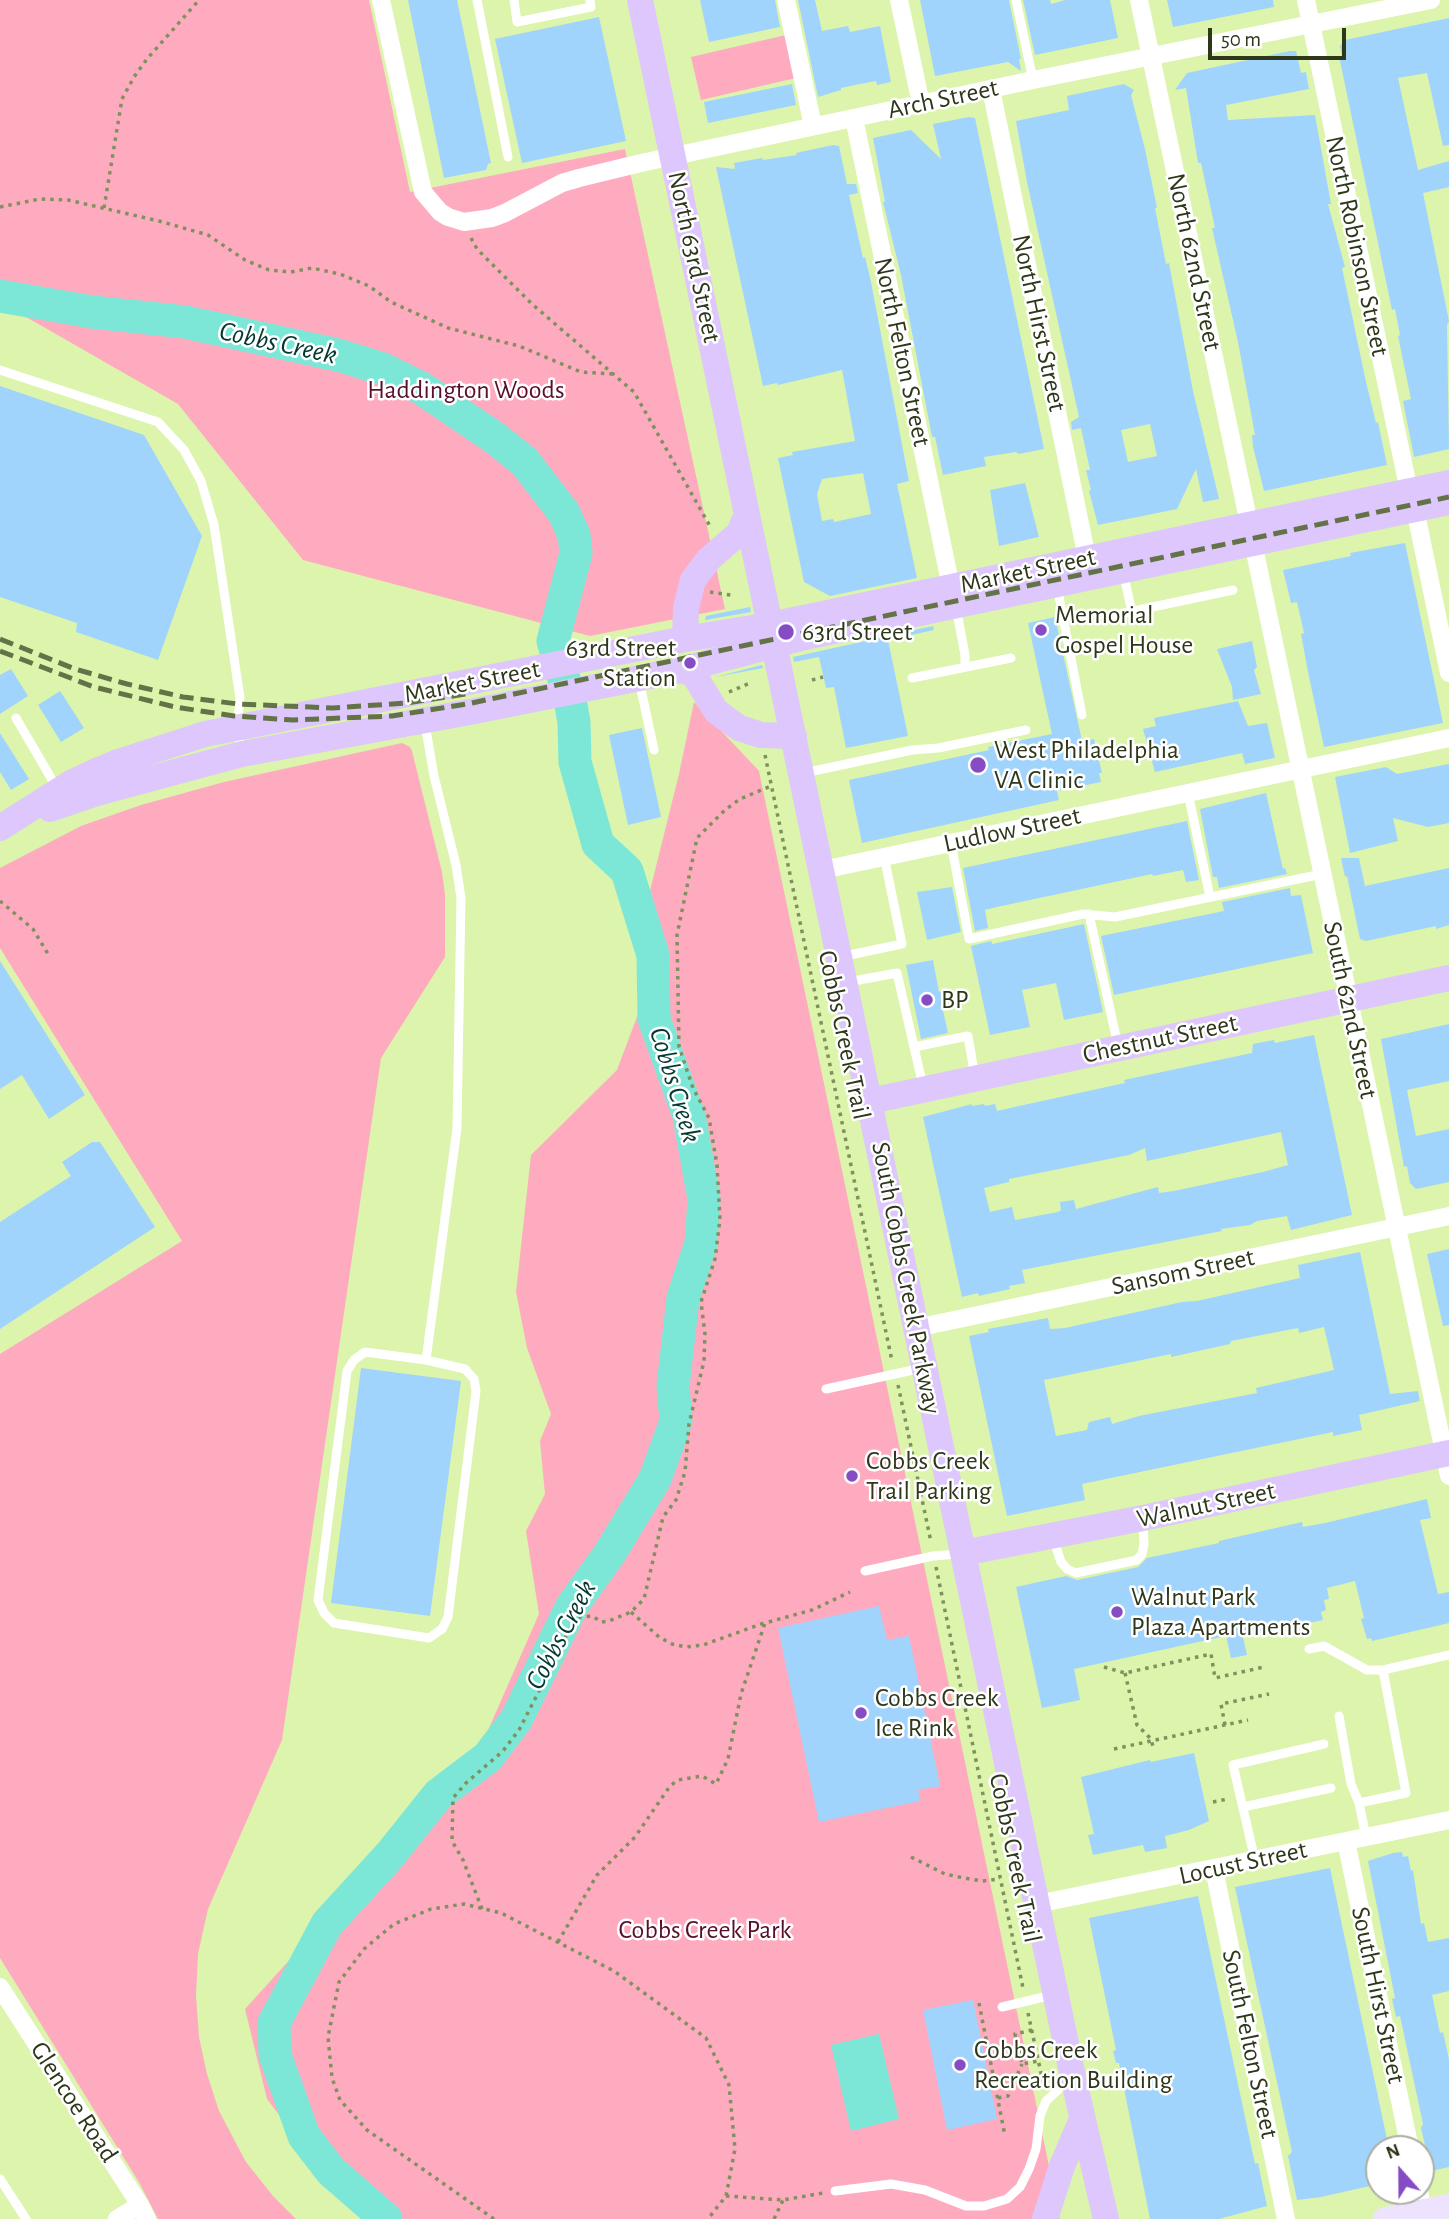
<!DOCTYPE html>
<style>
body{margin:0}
#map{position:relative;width:1449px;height:2219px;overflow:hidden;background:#dcf4ab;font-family:"Alegreya Sans",sans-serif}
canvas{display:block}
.north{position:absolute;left:1365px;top:2135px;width:70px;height:70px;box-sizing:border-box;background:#fff;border:2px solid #abafa3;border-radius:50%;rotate:339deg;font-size:19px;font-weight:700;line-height:28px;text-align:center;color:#2e371a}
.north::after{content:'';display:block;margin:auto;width:24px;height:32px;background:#854cc3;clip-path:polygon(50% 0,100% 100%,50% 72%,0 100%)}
.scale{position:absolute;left:1208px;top:28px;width:138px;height:32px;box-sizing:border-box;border:4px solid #2e371a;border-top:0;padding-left:9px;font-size:21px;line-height:24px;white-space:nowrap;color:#2e371a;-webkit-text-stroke:5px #fff;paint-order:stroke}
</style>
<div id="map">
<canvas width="1449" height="2219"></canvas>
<div class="north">N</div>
<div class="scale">50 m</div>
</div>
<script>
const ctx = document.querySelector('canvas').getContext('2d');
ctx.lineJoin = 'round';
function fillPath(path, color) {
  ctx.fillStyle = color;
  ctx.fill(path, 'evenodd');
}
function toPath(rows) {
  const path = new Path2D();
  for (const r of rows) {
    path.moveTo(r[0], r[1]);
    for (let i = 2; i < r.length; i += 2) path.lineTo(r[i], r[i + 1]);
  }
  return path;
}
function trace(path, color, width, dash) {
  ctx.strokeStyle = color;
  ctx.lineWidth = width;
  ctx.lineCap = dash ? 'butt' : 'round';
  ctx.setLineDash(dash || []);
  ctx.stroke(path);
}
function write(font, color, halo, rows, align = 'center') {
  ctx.font = font + ' "Alegreya Sans",sans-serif';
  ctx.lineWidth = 5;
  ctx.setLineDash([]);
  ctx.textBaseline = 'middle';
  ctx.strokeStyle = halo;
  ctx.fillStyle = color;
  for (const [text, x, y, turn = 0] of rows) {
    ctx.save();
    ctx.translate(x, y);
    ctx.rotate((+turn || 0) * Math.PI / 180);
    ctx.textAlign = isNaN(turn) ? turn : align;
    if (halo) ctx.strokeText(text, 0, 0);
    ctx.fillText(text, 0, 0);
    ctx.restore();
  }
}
fillPath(toPath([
 [0,0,369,0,410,192,625,149,725,609,590,636,303,560,178,404,0,302],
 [786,35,796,78,701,100,691,57],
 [694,702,759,771,1060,2219,368,2219,348,2205,267,2099,245,2009,479,1751,539,1614,526,1531,545,1494,540,1441,551,1414,527,1348,516,1292,531,1155,617,1070,646,993,642,923,679,774],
 [402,743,410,747,412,751,442,872,445,895,445,957,381,1058,282,1740,208,1909,198,1954,196,1996,199,2037,207,2074,219,2111,246,2162,273,2196,296,2219,158,2219,140,2184,0,1958,0,1354,182,1241,0,948,0,868,81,826,141,805,224,782]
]), '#feabc0');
fillPath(toPath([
 [879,2034,899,2119,851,2131,831,2045]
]), '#7de7d7');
trace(toPath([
 [0,296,92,312,185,322,338,355,383,369,421,388,495,438,525,462,564,513,574,535,576,553,553,641,570,700,574,722,575,762,598,844,627,871,653,955,654,1019,689,1116,704,1199,701,1243,683,1298,673,1386,676,1421,655,1479,610,1553,572,1606,516,1720,488,1757,438,1795,390,1855,327,1924,274,2023,275,2055,304,2136,331,2171,386,2219]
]), '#7de7d7', 33);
fillPath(toPath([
 [408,0,457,0,491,163,488,164,486,170,444,178],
 [700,0,775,0,780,27,709,42],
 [798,0,815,0,822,31,848,26,850,32,880,26,891,82,877,85,876,81,860,84,841,88,841,90,818,97],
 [920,0,1009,0,1021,59,1019,59,1021,71,1008,62,935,76],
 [1023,0,1050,0,1051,4,1065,0,1110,0,1118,38,1035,55],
 [1167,0,1273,0,1274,7,1173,27],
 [599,17,626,141,522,163,495,39],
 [1449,18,1449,145,1443,146,1427,73,1398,78,1418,170,1449,161,1449,187,1423,193,1449,321,1447,325,1449,449,1414,457,1403,401,1411,399,1398,336,1400,335,1395,309,1392,310,1339,56,1342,56,1340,46,1345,40],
 [1290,51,1296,51,1301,73,1306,72,1309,89,1226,105,1228,120,1315,115,1331,204,1328,204,1345,267,1342,268,1366,382,1376,423,1378,422,1387,465,1264,491,1253,447,1252,435,1255,435,1238,342,1212,228,1215,228,1201,163,1198,163,1186,88,1175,90,1187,73],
 [792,84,796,105,708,123,704,102],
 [1124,84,1134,90,1131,95,1145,149,1157,208,1155,208,1166,264,1169,263,1193,391,1219,499,1203,502,1196,469,1177,509,1098,525,1089,491,1091,490,1086,470,1090,470,1081,428,1072,430,1071,422,1079,417,1027,182,1016,121,1069,110,1067,96],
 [1150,424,1157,456,1128,462,1121,430],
 [969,117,975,118,1044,449,1019,454,1016,452,984,457,986,466,943,475,935,437,932,437,901,275,883,202,885,202,873,138,911,130,941,159,933,124],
 [833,145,839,146,847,184,856,184,858,193,849,195,863,258,865,257,870,277,909,481,897,484,917,578,830,596,804,582,778,458,793,455,792,452,855,441,843,375,842,370,778,385,777,383,763,386,716,167,735,169,734,163,762,158,763,160,797,155,796,153],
 [863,473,871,514,834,522,833,519,822,521,817,494,822,479],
 [0,386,144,435,202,536,158,660,76,632,77,623,0,597],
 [1025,483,1039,537,999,546,990,490],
 [1405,543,1443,723,1324,747,1308,672,1301,634,1304,633,1297,602,1291,603,1283,570,1351,556,1350,553],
 [750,607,751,612,705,620,706,616],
 [1055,617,1082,741,1094,739,1102,773,1099,773,1101,782,1057,791,1059,800,862,843,849,780,989,750,988,747,1052,734,1028,623],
 [933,626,934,630,888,640,908,736,846,748,834,687,826,688,819,657,794,662,793,657],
 [1252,641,1257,667,1254,670,1261,694,1233,700,1232,687,1217,649],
 [762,665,763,668,715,677],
 [11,669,28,696,0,714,0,675],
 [60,691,84,728,61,742,38,705],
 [1238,701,1248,726,1267,723,1275,758,1245,764,1242,753,1155,772,1143,729,1156,726,1154,718],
 [642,728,661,817,628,825,609,735],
 [0,733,29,779,11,790,0,772],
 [1449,764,1449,823,1428,827,1393,818,1398,841,1350,853,1335,777,1386,767,1397,774],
 [1266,793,1283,869,1285,868,1287,874,1219,888,1217,877,1213,877,1200,809],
 [1187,821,1199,880,1186,882,1183,870,1153,876,1152,874,997,907,985,910,988,928,975,931,963,868],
 [1341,858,1359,858,1365,886,1449,868,1449,925,1436,929,1436,926,1366,941,1360,939,1347,876,1345,877],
 [952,887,961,932,927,940,917,892],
 [1290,888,1291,896,1301,895,1313,953,1114,995,1101,936,1224,911,1222,902],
 [1084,924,1103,1012,1064,1020,1056,983,1022,990,1030,1027,990,1035,971,946,991,941,992,944],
 [933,960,939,992,947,990,950,1004,942,1006,948,1033,921,1039,906,965],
 [0,961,85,1095,49,1119,22,1075,0,1089],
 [1449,1024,1449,1081,1407,1090,1416,1136,1449,1129,1449,1182,1416,1189,1410,1183,1407,1166,1404,1167,1381,1039],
 [1314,1035,1352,1215,1291,1230,1287,1216,1257,1221,1250,1225,1221,1229,1222,1231,1022,1270,1025,1283,1009,1286,1010,1289,979,1296,978,1293,962,1297,923,1117,972,1104,972,1106,984,1104,985,1106,995,1104,997,1111,1019,1106,1125,1083,1124,1080,1252,1053,1253,1044,1274,1040,1275,1043],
 [1281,1132,1288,1165,1263,1172,1174,1191,1159,1193,1158,1187,1076,1209,1074,1200,1060,1202,1061,1210,1058,1212,1015,1220,1012,1207,990,1212,984,1188,1009,1182,1009,1179,1129,1155,1145,1148,1147,1161],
 [92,1142,100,1142,155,1227,0,1329,0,1222,71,1176,62,1162],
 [1449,1249,1449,1325,1443,1326,1427,1254],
 [1360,1252,1390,1394,1418,1391,1420,1401,1359,1415,1362,1430,1333,1436,1333,1432,1082,1484,1085,1500,1007,1516,969,1336,989,1332,988,1329,1048,1318,1050,1329,1065,1328,1182,1302,1197,1301,1300,1278,1298,1265],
 [1324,1327,1334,1370,1256,1388,1257,1393,1139,1416,1112,1424,1110,1417,1089,1422,1087,1430,1056,1436,1044,1380,1171,1354,1171,1357,1230,1344,1231,1341,1298,1328,1299,1333],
 [361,1368,461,1381,430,1616,331,1603],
 [1427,1499,1431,1518,1420,1520,1438,1594,1449,1592,1449,1623,1372,1641,1371,1638,1367,1639,1361,1619,1364,1618,1355,1581,1327,1588,1329,1599,1324,1600,1326,1610,1321,1612,1323,1620,1243,1637,1247,1655,1231,1658,1226,1636,1074,1669,1080,1700,1042,1708,1016,1587,1066,1576,1077,1580,1138,1567,1147,1558,1219,1543,1219,1541,1302,1522,1303,1527,1325,1523],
 [879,1606,887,1640,909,1636,940,1786,918,1790,920,1801,819,1822,778,1628],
 [1194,1753,1209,1821,1189,1830,1165,1836,1167,1848,1145,1852,1143,1845,1093,1855,1088,1835,1094,1834,1081,1777,1150,1760,1151,1762],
 [1402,1852,1403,1857,1408,1856,1411,1871,1413,1870,1421,1924,1424,1923,1428,1942,1449,1938,1449,1991,1432,1995,1440,2033,1443,2032,1449,2059,1449,2167,1431,2171,1421,2128,1423,2124,1400,2016,1396,2017,1392,1999,1395,1998,1368,1861,1393,1853],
 [1330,1868,1389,2149,1379,2149,1379,2184,1321,2197,1297,2200,1288,2156,1292,2152,1235,1887],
 [1198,1896,1255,2164,1258,2163,1267,2206,1219,2219,1150,2219,1119,2063,1116,2063,1113,2051,1116,2050,1089,1918],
 [973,2000,997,2119,947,2130,923,2010]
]), '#a1d4fc');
trace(toPath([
 [0,207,40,199,68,200,159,221,208,235,245,260,269,270,291,272,312,268,340,274,369,286,391,302,448,328,519,346,581,372,613,374],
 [104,208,122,99,134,77,147,59,199,0],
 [471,238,477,249,532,304,634,392,711,528],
 [710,592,731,595],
 [812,680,823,677],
 [729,692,750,683],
 [765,755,892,1361],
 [0,901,33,929,48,954],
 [898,1385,931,1542],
 [936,1567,1023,1988],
 [631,1612,659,1637,672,1644,686,1647,703,1645,764,1623],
 [1104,1667,1125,1673,1211,1654,1215,1678,1264,1667],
 [1125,1673,1137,1725,1150,1738,1153,1746],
 [1225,1725,1221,1704,1269,1694],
 [1114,1749,1248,1720],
 [1213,1802,1228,1799],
 [911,1857,945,1874,964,1878,982,1881,1000,1879],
 [482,1909,463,1860,452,1841,453,1798,466,1783,503,1751,519,1730,554,1662,570,1627,580,1617,592,1616,602,1622,609,1621,631,1612,644,1599,663,1517,676,1500,685,1472,689,1424,704,1361,705,1334,701,1302,715,1259,720,1219,717,1165,709,1118,693,1088,679,1047,677,935,697,838,725,810,740,799,771,786],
 [558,1942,597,1875,635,1837,670,1786,678,1780,702,1776,716,1784,728,1759,741,1694,765,1623,812,1610,850,1592],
 [979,2003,1005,2136],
 [1028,2013,1044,2087],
 [1032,2030,1015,2034,1022,2064,1038,2061],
 [998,2098,1008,2096,1022,2064],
 [726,2196,783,2200,823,2193],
 [494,2219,367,2130,340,2100,332,2078,328,2037,339,1982,364,1949,394,1924,431,1909,464,1904,501,1913,614,1971,706,2038,729,2085,735,2149,726,2196,708,2219],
 [774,2219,783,2200]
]), '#80905e', 3.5, [3.5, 5]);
trace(toPath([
 [477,0,508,157],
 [514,0,517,22,591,7,590,0],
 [1016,0,1033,80],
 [0,370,158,422,184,450,201,481,214,525,240,698,237,727,242,753],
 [1123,572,1132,612],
 [1057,586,1082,715],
 [956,607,965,655,965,667],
 [1110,616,1233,590],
 [912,678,1011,658],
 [639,680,654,750],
 [16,718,58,790],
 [425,724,434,776,456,865,461,898,457,1128,426,1360],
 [804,773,912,750,938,748,1026,730],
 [1188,793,1210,897],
 [951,843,969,939,1083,914,1115,917,1322,874],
 [1089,914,1118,1046],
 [840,957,902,944,884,856],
 [848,982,897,973,914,1047,968,1036,975,1077],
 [914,1047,923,1086],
 [365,1352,426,1360,465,1369,474,1379,476,1391,448,1617,442,1629,429,1638,334,1623,324,1613,318,1600,347,1371,354,1360,365,1352],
 [826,1389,922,1368],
 [1053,1538,1061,1562,1067,1569,1076,1573,1137,1560,1142,1554,1144,1544,1143,1522],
 [865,1571,933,1556,959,1554],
 [1309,1649,1324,1646,1367,1670,1383,1670,1449,1655],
 [1339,1716,1351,1784,1359,1803],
 [1243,1807,1331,1788],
 [1366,1837,1359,1803,1406,1793,1383,1670],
 [1255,1860,1233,1765,1324,1744],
 [1002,2007,1052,1995],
 [0,2179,26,2219],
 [835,2191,891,2184,925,2190,966,2206,984,2206,1007,2199,1020,2187,1029,2169,1036,2149,1040,2116,1046,2101,1069,2080]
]), '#fff', 9);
trace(toPath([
 [381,0,423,192,440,212,448,217,464,222,492,218,505,213,562,183,579,178,641,163,1033,80,1431,0],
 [786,0,813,126],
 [899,0,921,104],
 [1139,0,1449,1476],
 [1306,0,1409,491],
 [991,89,1087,558],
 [854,118,951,587],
 [1415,509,1449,673],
 [822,870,1449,738],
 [916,1328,1449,1216],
 [1346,1841,1410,2149],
 [1214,1869,1286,2219],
 [1037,1904,1449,1820],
 [0,1987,140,2205,147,2219],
 [1419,2191,1423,2211],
 [117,2219,140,2205]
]), '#fff', 18);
trace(toPath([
 [1385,2219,1449,2206]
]), '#eee3fe', 24);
trace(toPath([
 [640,0,963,1553,1073,2077,1106,2219],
 [685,639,686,608,693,580,709,559,739,533,747,514],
 [680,670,693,673,716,711,739,728,761,735,794,736],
 [50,809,97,793,242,754,475,711,680,670,805,637,1449,502],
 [0,828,71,783,94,772,118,762,205,734,685,639,770,625,1449,483],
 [870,1101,1449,978],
 [963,1553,1143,1518,1449,1453],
 [1045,2219,1062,2166,1082,2119]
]), '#ddc7fc', 26);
trace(toPath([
 [0,639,75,669,127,684,183,697,238,704,333,708,406,703,466,694],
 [0,651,94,687,175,707,234,716,293,720,392,716,467,704,1449,497]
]), '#647247', 5, [14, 7]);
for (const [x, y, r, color] of [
 [1041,630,7,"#854cc3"],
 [786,632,9,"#854cc3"],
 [690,663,7,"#854cc3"],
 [978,765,9,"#854cc3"],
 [927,1000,7,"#854cc3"],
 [852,1476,7,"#854cc3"],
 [1117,1612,7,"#854cc3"],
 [861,1713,7,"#854cc3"],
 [960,2065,7,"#854cc3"]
]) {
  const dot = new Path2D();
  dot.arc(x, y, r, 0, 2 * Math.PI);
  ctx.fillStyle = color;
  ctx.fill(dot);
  trace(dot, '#fff', 2.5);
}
write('26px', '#2e371a', '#fff', [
 ["Arch Street",943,99,-12],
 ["North Robinson Street",1357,246,78],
 ["North 63rd Street",694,257,78],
 ["North 62nd Street",1194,262,78],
 ["North Hirst Street",1039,323,78],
 ["North Felton Street",902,352,78],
 ["Market Street",1028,571,-12],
 ["Market Street",472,682,-11],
 ["Ludlow Street",1012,830,-12],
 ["South 62nd Street",1350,1010,78],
 ["Cobbs Creek Trail",844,1035,78],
 ["Chestnut Street",1160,1039,-12],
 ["Sansom Street",1183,1272,-12],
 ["South Cobbs Creek Parkway",906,1278,79],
 ["Walnut Street",1206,1505,-12],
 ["Cobbs Creek Trail",1015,1858,78],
 ["Locust Street",1243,1863,-12],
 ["South Hirst Street",1378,1995,78],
 ["South Felton Street",1250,2044,78],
 ["Glencoe Road",74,2102,57]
]);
write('26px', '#570f2b', '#fff', [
 ["Haddington Woods",466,390],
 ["Cobbs Creek Park",705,1930]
]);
write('26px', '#2e371a', '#fff', [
 ["Memorial",1055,615],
 ["Gospel House",1055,645],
 ["63rd Street",802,632],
 ["63rd Street",676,648,"right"],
 ["Station",676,678,"right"],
 ["West Philadelphia",994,750],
 ["VA Clinic",994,780],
 ["BP",941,1000],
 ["Cobbs Creek",866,1461],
 ["Trail Parking",866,1491],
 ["Walnut Park",1131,1597],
 ["Plaza Apartments",1131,1627],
 ["Cobbs Creek",875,1698],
 ["Ice Rink",875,1728],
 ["Cobbs Creek",974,2050],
 ["Recreation Building",974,2080]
], 'left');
write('italic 28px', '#033832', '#fff', [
 ["Cobbs Creek",278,343,12],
 ["Cobbs Creek",675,1085,73],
 ["Cobbs Creek",561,1635,-62]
]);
</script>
